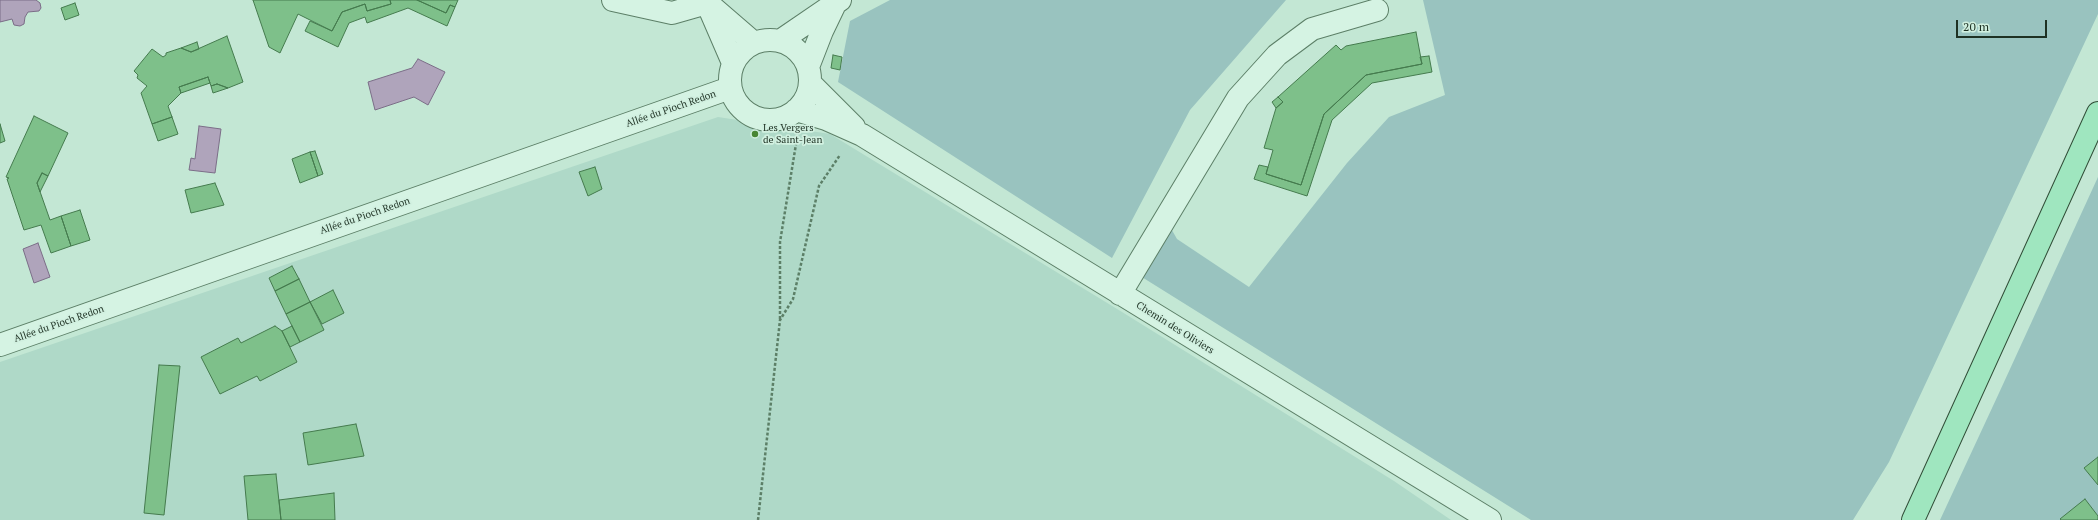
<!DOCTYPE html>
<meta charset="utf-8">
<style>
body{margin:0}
#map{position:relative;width:2098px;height:520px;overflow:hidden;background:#c3e7d4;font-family:"PT Serif",serif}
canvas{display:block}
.scale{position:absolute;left:1956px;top:20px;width:91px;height:18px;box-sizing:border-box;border:2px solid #1e3123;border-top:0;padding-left:5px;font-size:12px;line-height:14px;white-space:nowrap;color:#1e3123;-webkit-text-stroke:3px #d1f0e0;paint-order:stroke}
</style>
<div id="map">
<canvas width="2098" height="520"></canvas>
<div class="scale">20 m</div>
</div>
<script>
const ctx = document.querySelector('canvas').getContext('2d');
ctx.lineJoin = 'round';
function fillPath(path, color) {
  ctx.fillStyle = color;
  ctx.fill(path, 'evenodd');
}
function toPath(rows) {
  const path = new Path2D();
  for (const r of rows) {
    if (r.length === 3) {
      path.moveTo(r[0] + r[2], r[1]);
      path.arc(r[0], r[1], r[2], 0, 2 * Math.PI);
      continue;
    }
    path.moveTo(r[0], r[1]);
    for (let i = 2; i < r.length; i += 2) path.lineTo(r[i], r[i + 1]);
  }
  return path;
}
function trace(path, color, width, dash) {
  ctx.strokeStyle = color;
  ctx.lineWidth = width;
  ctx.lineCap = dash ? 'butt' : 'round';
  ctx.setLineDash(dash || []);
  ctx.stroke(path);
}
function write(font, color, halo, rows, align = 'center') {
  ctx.font = font + ' "PT Serif",serif';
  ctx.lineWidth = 3.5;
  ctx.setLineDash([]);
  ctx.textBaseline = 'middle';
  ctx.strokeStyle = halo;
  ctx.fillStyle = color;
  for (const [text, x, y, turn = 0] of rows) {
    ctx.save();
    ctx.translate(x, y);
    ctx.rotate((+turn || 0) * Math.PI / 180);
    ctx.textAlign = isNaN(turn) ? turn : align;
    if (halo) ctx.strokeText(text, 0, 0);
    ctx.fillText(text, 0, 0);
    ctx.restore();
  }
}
fillPath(toPath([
 [718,117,830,134,1122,312,1394,481,1451,520,0,520,0,362]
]), '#afd9c8');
fillPath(toPath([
 [890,0,1286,0,1190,110,1112,258,838,82,850,21],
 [1423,0,2098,0,2098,14,1889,462,1853,520,1531,520,1137,274,1169,225,1177,239,1249,287,1347,163,1389,117,1445,95],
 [2098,177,2098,520,1940,520,1999,393]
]), '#99c3bf');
const water = toPath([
 [0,0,36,0,40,3,41,8,39,11,28,12,25,17,24,24,20,26,14,25,12,19,0,22,0,0],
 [418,59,445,72,428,105,414,97,375,110,368,82,412,68,418,59],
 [199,126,221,129,215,173,189,170,191,158,195,159,199,126],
 [38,243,50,277,34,283,23,249,38,243]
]);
fillPath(water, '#afa4bb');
trace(water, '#7b6d87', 1);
const building = toPath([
 [253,0,390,0,391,4,367,11,365,4,342,12,332,31,298,14,280,53,269,47,253,0],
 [390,0,417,0,446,13,450,5,455,7,447,26,408,8,367,23,365,17,349,23,338,47,305,31,310,21,332,31,342,12,365,4,367,11,391,4,390,0],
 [417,0,458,0,455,7,450,5,446,13,417,0],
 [75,3,79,15,65,20,61,8,75,3],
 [1416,32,1422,64,1366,75,1324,114,1301,185,1266,174,1273,150,1264,148,1276,108,1283,102,1278,97,1336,45,1341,50,1346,46,1416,32],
 [227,36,243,82,228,88,217,84,211,86,208,77,179,87,181,93,168,106,172,117,152,124,141,93,147,86,137,78,138,75,134,71,152,49,163,57,166,55,166,53,181,48,191,52,227,36],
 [197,42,199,49,191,52,181,48,197,42],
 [833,55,842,57,840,70,831,68,833,55],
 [1429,56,1432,72,1372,83,1332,120,1307,196,1254,179,1259,165,1268,167,1266,174,1301,185,1324,114,1366,75,1422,64,1420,57,1429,56],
 [208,77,210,83,181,93,179,87,208,77],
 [217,84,228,88,213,93,211,86,217,84],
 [1278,97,1283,102,1276,108,1272,102,1278,97],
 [34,116,68,133,48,176,42,173,37,183,50,220,61,216,71,246,51,253,41,225,24,230,7,179,9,178,6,177,34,116],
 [172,117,178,134,158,141,152,124,172,117],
 [0,124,5,141,0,143,0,124],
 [315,151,323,174,318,176,310,152,315,151],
 [310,152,318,176,300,183,292,159,310,152],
 [595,167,602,189,588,196,579,172,595,167],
 [42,173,48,176,40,192,37,183,42,173],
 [215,183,224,205,191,213,185,190,215,183],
 [80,210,90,240,71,246,61,216,80,210],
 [292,266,299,279,275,291,269,278,292,266],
 [299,279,310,302,286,314,275,291,299,279],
 [333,290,344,313,322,324,310,302,333,290],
 [310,302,324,330,300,342,286,314,310,302],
 [275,326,282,331,297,362,260,381,257,376,220,394,201,357,238,338,241,343,275,326],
 [292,326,300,342,290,347,282,331,292,326],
 [159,365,180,366,164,515,144,513,159,365],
 [356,424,364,456,308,465,303,433,356,424],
 [2098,457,2098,485,2084,468,2098,457],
 [276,474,281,520,248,520,244,476,276,474],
 [334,493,335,520,281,520,279,500,334,493],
 [2085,499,2098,516,2098,520,2061,520,2060,519,2085,499]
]);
fillPath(building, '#7ec08a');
trace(building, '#457b4e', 1);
const minor = toPath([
 [613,0,672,13,707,3],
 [707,3,733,63],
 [711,6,754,43],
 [770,80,40],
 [780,41,840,0],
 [808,67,822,31,834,6],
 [810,83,854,127],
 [796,110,826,119,862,135,1490,520],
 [1120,294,1238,98,1277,55,1312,29,1377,10],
 [0,345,730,88]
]);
const major = toPath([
 [1913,520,2098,113]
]);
trace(minor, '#5c7f67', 24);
trace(major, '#304d37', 24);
trace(toPath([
 [780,319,780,242,797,138],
 [758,520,780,320,793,299,819,186,840,155]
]), '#5c7f67', 2.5, [3, 2]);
trace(minor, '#d5f3e3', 22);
trace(major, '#9fe6bf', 22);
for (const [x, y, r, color] of [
 [755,134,4,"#488634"]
]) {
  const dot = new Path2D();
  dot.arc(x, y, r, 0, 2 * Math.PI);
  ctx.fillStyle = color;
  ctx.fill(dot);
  trace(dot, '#d1f0e0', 1.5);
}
write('10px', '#1e3123', '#d1f0e0', [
 ["Allée du Pioch Redon",671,109,-19],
 ["Allée du Pioch Redon",365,216,-19],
 ["Allée du Pioch Redon",59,324,-19],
 ["Chemin des Oliviers",1175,328,32]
]);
write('10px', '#1e3123', '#d1f0e0', [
 ["Les Vergers",763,128],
 ["de Saint-Jean",763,140]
], 'left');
</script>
